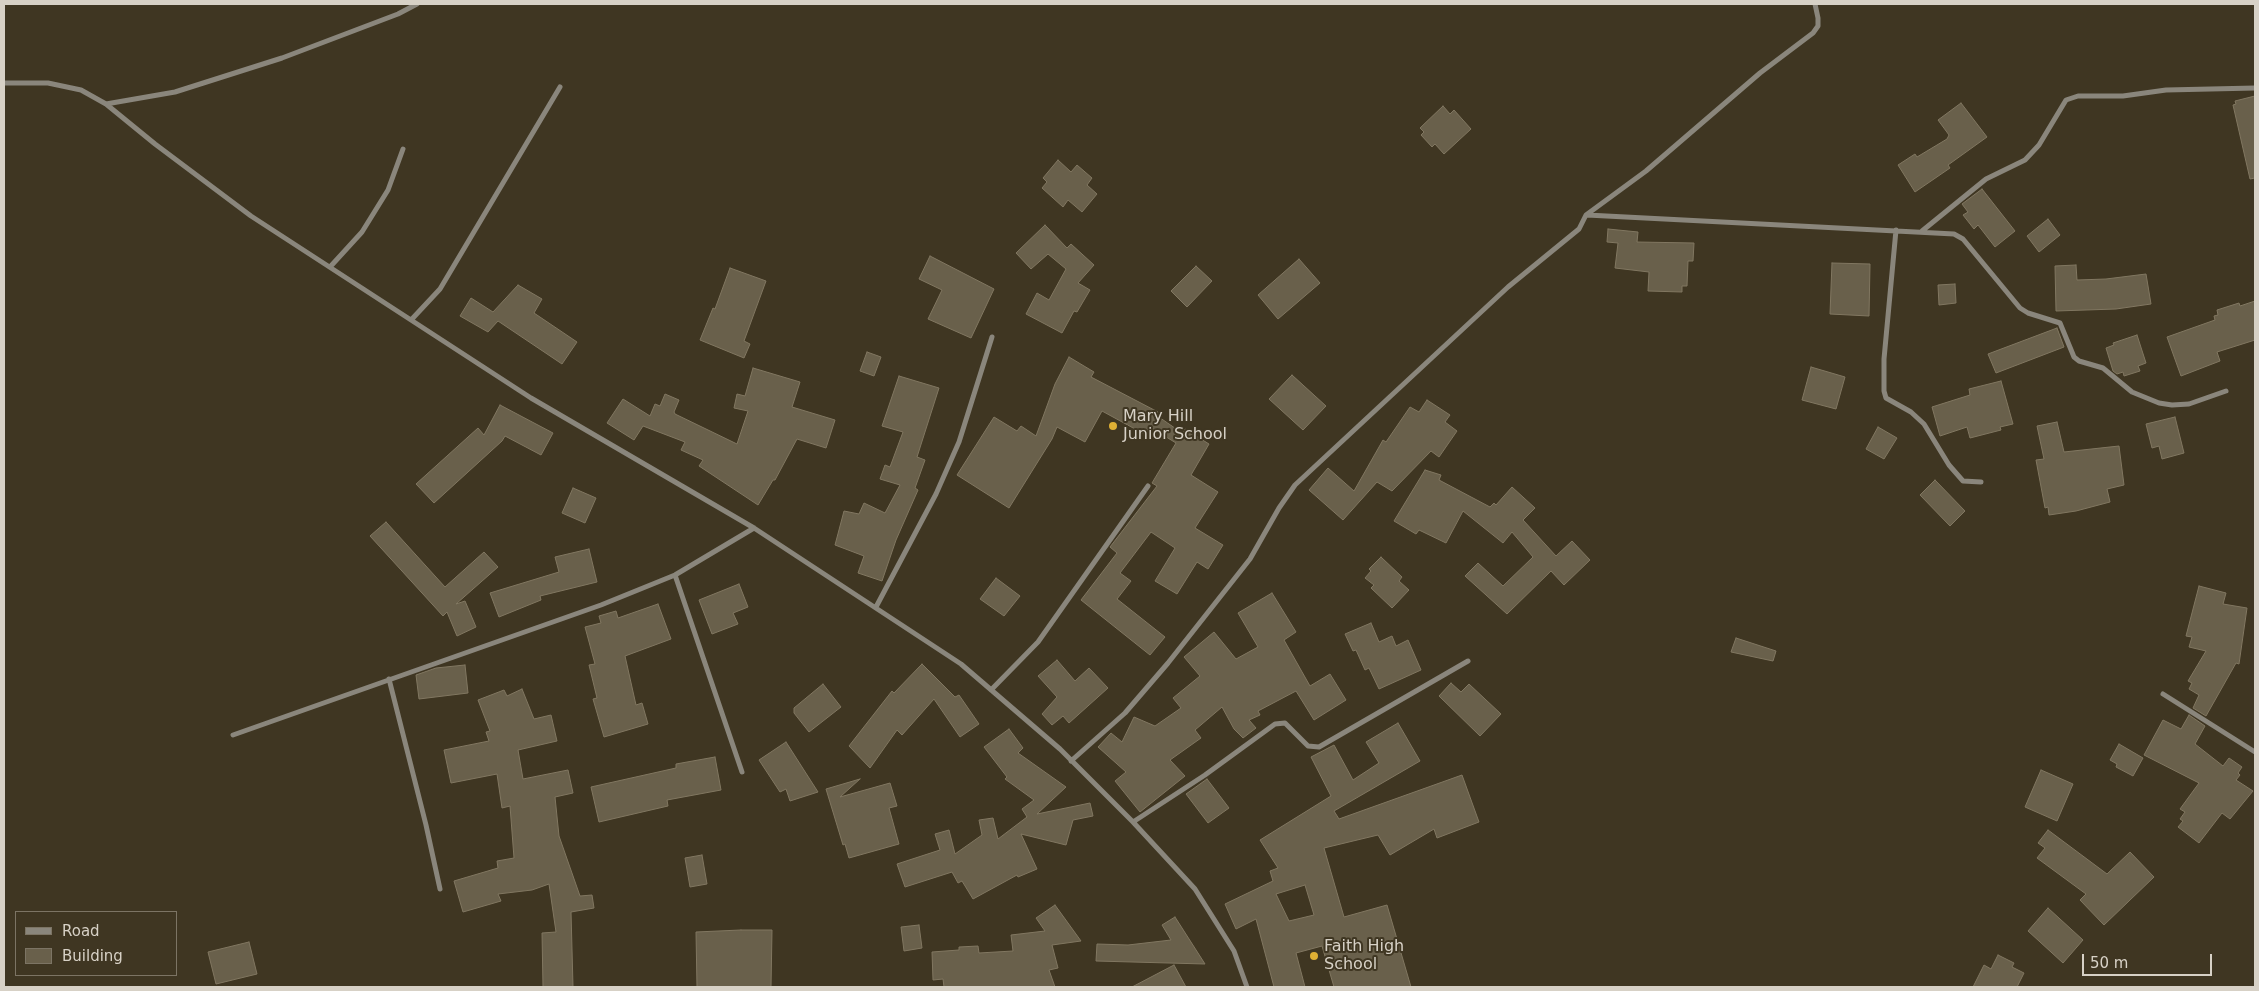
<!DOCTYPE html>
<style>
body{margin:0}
#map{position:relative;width:2259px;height:991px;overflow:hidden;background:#3f3622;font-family:"DejaVu Sans",sans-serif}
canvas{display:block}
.frame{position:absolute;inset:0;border:5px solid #d7d1c6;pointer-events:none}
.legend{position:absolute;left:15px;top:911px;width:162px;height:65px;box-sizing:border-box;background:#3f3622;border:1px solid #7c7464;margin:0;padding:6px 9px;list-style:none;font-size:15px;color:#d7d1c6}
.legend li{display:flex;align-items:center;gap:10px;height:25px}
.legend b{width:25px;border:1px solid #7c7464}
.scale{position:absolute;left:2082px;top:954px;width:130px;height:22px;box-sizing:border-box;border:2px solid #d7d1c6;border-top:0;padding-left:6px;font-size:15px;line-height:18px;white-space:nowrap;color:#d7d1c6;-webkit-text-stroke:4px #3f3622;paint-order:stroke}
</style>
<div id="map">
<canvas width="2259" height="991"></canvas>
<div class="frame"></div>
<ul class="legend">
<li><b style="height:6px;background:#8a867c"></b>Road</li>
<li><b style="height:14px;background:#69604b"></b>Building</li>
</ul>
<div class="scale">50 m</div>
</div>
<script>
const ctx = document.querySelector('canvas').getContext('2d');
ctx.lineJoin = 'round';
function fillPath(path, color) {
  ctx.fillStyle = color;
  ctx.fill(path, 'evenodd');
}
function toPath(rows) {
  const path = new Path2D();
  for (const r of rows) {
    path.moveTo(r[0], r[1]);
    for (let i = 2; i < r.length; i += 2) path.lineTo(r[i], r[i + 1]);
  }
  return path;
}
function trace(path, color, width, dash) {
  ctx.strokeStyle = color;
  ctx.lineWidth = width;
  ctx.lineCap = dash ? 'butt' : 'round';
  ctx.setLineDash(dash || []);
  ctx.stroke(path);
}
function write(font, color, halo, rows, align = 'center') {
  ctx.font = font + ' "DejaVu Sans",sans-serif';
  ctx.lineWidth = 4;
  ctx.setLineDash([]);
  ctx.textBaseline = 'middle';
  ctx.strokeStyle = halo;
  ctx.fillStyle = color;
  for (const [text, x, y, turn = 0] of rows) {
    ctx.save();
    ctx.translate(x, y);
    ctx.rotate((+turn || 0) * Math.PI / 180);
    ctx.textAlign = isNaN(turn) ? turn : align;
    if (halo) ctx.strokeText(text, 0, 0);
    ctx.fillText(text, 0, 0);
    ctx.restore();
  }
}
const building = toPath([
 [2255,96,2255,178,2250,179,2233,105,2236,104,2235,101,2255,96],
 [1961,103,1987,137,1948,165,1950,168,1915,192,1898,165,1915,154,1917,157,1947,139,1949,135,1938,120,1961,103],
 [1443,106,1450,114,1454,110,1471,129,1444,154,1435,144,1432,147,1421,135,1424,132,1420,128,1443,106],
 [1058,160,1071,172,1077,165,1092,178,1087,185,1097,194,1082,212,1068,200,1063,207,1042,188,1047,182,1043,178,1058,160],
 [1982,189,2015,231,1995,247,1978,225,1974,229,1963,215,1968,212,1962,204,1982,189],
 [2048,219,2060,235,2039,252,2027,236,2048,219],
 [1045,225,1067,248,1071,244,1094,265,1078,283,1090,290,1077,312,1074,311,1062,333,1026,314,1037,293,1049,300,1066,269,1048,254,1031,269,1016,253,1045,225],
 [1608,229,1638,232,1637,242,1694,243,1693,261,1688,261,1687,286,1682,286,1682,292,1648,291,1649,272,1615,268,1618,243,1607,242,1608,229],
 [930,256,994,289,971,338,928,319,942,290,919,279,930,256],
 [1299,259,1320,283,1278,319,1258,295,1299,259],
 [1832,263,1870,264,1869,316,1830,314,1832,263],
 [2076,265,2077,280,2106,279,2146,274,2151,304,2116,309,2056,311,2055,266,2076,265],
 [1196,266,1212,281,1187,307,1171,291,1196,266],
 [730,268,766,281,744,341,750,344,744,358,700,340,713,308,715,309,730,268],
 [1955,284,1956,303,1939,305,1938,285,1955,284],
 [518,285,542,299,534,313,577,342,562,364,498,321,488,332,460,316,471,298,493,312,518,285],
 [2255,301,2255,340,2217,352,2220,361,2181,376,2167,337,2215,320,2214,316,2218,315,2217,310,2239,303,2240,306,2255,301],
 [2057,328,2064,347,1996,373,1988,354,2057,328],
 [2137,335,2146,363,2138,366,2140,371,2124,376,2123,372,2117,374,2113,371,2106,348,2114,345,2113,343,2137,335],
 [867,352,881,357,874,376,860,371,867,352],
 [1069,357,1094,372,1091,377,1158,412,1156,415,1182,433,1185,429,1209,444,1191,475,1218,492,1195,528,1223,545,1208,569,1197,562,1177,594,1155,581,1175,548,1151,532,1120,573,1131,581,1117,599,1165,637,1150,655,1081,600,1117,553,1110,547,1157,486,1152,483,1176,443,1150,427,1146,435,1102,411,1085,442,1057,427,1052,439,1009,508,957,475,994,417,1017,431,1021,426,1036,436,1055,384,1069,357],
 [1811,367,1845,377,1836,409,1802,400,1811,367],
 [753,368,800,382,792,407,835,420,826,448,797,439,775,480,773,480,758,505,699,466,703,460,681,450,685,442,643,426,634,440,607,423,623,399,650,416,655,404,660,406,665,394,679,400,674,412,675,414,737,444,748,411,734,408,737,394,745,396,753,368],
 [1292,375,1326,406,1303,430,1269,399,1292,375],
 [899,376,939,388,917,457,925,460,915,488,918,490,896,540,882,581,858,573,864,556,835,545,844,511,859,514,864,503,885,513,900,485,880,479,885,465,890,467,903,432,882,426,899,376],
 [2001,381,2013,424,2000,427,2001,430,1970,438,1967,427,1940,436,1932,407,1970,395,1969,389,2001,381],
 [1427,400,1450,415,1445,422,1457,431,1439,457,1431,451,1392,491,1377,482,1343,520,1309,490,1328,468,1354,491,1383,440,1386,442,1410,407,1419,412,1427,400],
 [500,405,553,433,541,455,505,436,502,441,434,503,416,484,478,428,484,435,500,405],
 [2175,417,2184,453,2162,459,2159,446,2152,448,2146,424,2175,417],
 [2057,422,2064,452,2119,446,2124,485,2107,489,2110,502,2076,511,2049,515,2048,507,2045,508,2036,460,2044,459,2037,426,2057,422],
 [1878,427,1897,438,1884,459,1866,449,1878,427],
 [1425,470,1441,475,1439,480,1490,507,1494,503,1496,505,1512,487,1535,508,1523,520,1556,556,1572,541,1590,560,1564,585,1551,571,1507,614,1465,576,1478,563,1503,586,1533,557,1512,532,1503,543,1463,511,1446,543,1419,530,1416,534,1394,521,1425,470],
 [1935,480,1965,511,1950,526,1920,495,1935,480],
 [573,488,596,498,585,523,562,513,573,488],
 [386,522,445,587,484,552,498,567,456,604,465,601,476,627,457,636,447,612,443,616,370,536,386,522],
 [589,549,597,582,540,596,541,600,499,617,490,593,559,572,555,557,589,549],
 [1381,557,1402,577,1399,581,1409,590,1392,608,1371,588,1374,585,1365,578,1371,571,1369,569,1381,557],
 [996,578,1020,596,1004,616,980,599,996,578],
 [739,584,748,607,733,613,738,624,712,634,699,600,739,584],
 [2199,586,2226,593,2223,604,2247,608,2239,664,2236,663,2206,716,2193,708,2199,695,2189,689,2192,683,2188,681,2206,651,2189,647,2192,637,2186,636,2199,586],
 [1272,593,1296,632,1284,640,1310,686,1330,674,1346,700,1314,720,1296,691,1258,711,1260,715,1249,720,1256,728,1243,738,1234,729,1222,707,1195,730,1201,738,1170,760,1185,776,1140,812,1115,781,1126,772,1098,747,1111,733,1122,742,1134,717,1155,726,1181,708,1173,698,1200,676,1184,657,1214,632,1236,659,1258,647,1238,613,1272,593],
 [658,604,671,639,625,656,636,705,642,703,648,724,604,737,593,699,597,698,589,665,595,664,585,627,601,623,599,616,616,611,618,618,658,604],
 [1371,623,1379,642,1392,636,1396,646,1408,640,1421,670,1379,689,1369,668,1365,670,1356,650,1353,651,1345,634,1371,623],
 [1736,638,1776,651,1773,661,1731,652,1736,638],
 [1057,660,1075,681,1089,668,1108,688,1069,723,1063,716,1052,725,1042,714,1057,697,1038,676,1057,660],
 [922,664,955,697,959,695,979,724,960,737,934,699,902,735,897,730,870,768,849,746,892,691,894,693,922,664],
 [465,665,468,693,419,699,416,675,436,668,465,665],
 [1451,683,1461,692,1469,684,1501,714,1480,736,1439,696,1451,683],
 [823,684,841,707,809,732,794,713,794,708,823,684],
 [522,689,534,719,551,715,557,741,518,750,523,779,568,770,573,793,555,797,559,836,580,896,592,895,594,908,571,912,573,987,543,987,542,933,556,932,549,884,532,890,498,894,501,901,463,912,454,881,498,868,497,861,514,858,510,806,502,808,497,774,451,783,444,750,489,741,486,732,490,731,478,700,504,690,507,696,522,689],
 [2189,715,2205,726,2195,744,2223,766,2229,758,2242,767,2238,773,2240,775,2236,780,2253,791,2230,819,2222,813,2199,843,2178,827,2183,821,2180,819,2185,812,2180,809,2199,783,2144,755,2163,720,2181,729,2189,715],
 [1398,723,1420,761,1334,811,1339,819,1462,775,1479,822,1437,838,1434,829,1390,855,1378,835,1324,848,1344,917,1387,905,1411,987,1334,987,1322,946,1296,953,1305,987,1274,987,1256,919,1236,929,1225,904,1273,881,1270,871,1278,868,1260,840,1331,796,1311,757,1334,745,1353,780,1379,763,1366,742,1398,723],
 [1305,885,1314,915,1289,921,1276,894,1305,885],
 [1009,729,1023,748,1018,753,1066,787,1037,814,1090,803,1093,816,1073,820,1066,845,1021,834,1037,869,1018,877,1017,875,973,899,962,881,958,883,952,872,905,887,897,864,940,850,935,834,949,830,955,854,982,835,979,820,993,818,998,839,1027,817,1022,809,1034,800,1005,779,1007,777,984,747,1009,729],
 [786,742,818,792,790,801,786,789,780,792,759,760,786,742],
 [2119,744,2143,758,2133,776,2116,767,2117,764,2110,760,2119,744],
 [715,757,721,790,667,800,668,806,599,822,591,787,676,768,676,764,715,757],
 [2041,770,2073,784,2057,821,2025,807,2041,770],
 [860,779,840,797,890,783,897,806,889,808,899,844,849,858,845,844,843,845,826,789,860,779],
 [1207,779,1229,808,1208,823,1186,794,1207,779],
 [2048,830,2107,874,2130,852,2154,877,2104,925,2080,900,2086,894,2037,858,2045,848,2038,843,2048,830],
 [702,855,707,884,690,887,685,858,702,855],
 [1055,905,1081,941,1052,945,1058,968,1049,970,1055,987,944,987,943,979,933,980,932,952,959,950,959,947,978,946,979,953,1013,951,1011,935,1045,931,1036,918,1055,905],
 [2048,908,2083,940,2063,963,2028,931,2048,908],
 [1175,917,1205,964,1096,961,1097,944,1128,945,1171,940,1162,925,1175,917],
 [919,925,922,948,904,951,901,927,919,925],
 [741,930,772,930,771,987,697,987,696,932,741,930],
 [249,942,257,974,216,984,208,952,249,942],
 [1998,955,2014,963,2012,967,2024,973,2017,987,1973,987,1984,965,1991,969,1998,955],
 [1174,965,1186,987,1132,987,1174,965]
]);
fillPath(building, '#69604b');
trace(building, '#817761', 1);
trace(toPath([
 [4,83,48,83,81,90,106,104,155,144,251,216,531,398,754,528,961,664,1060,749,1133,822,1195,889,1234,951,1247,987],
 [106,104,175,92,282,58,398,14,417,4],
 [1587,215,1954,234,1963,239,2020,308,2028,313,2060,323,2074,357,2079,361,2103,368,2132,392,2159,403,2172,405,2189,404,2226,391],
 [1896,230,1884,359,1884,391,1886,398,1911,412,1924,424,1949,465,1963,481,1981,482],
 [1922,231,1986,179,2025,160,2039,145,2066,100,2078,96,2123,96,2166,90,2255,88],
 [330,267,362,232,388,190,403,149],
 [412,319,440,289,560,87],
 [675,575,742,772],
 [876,607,936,494,959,442,992,337],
 [389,679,426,825,440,889],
 [991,690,1038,642,1148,486],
 [2163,694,2255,752],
 [233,735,601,605,675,575,754,528],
 [1071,761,1125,713,1168,663,1250,559,1279,508,1295,485,1508,287,1579,229,1586,215,1646,171,1760,73,1813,33,1818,26,1818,18,1815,4],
 [1133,822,1205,775,1275,724,1285,723,1308,746,1319,747,1468,661]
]), '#8a867c', 5);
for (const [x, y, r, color] of [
 [1113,426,5,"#dfb034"],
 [1314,956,5,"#dfb034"]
]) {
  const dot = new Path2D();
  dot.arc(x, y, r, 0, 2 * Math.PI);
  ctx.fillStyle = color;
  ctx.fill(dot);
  trace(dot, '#3f3622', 2);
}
write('16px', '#d7d1c6', '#3f3622', [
 ["Mary Hill",1123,417],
 ["Junior School",1123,435],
 ["Faith High",1324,947],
 ["School",1324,965]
], 'left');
</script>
